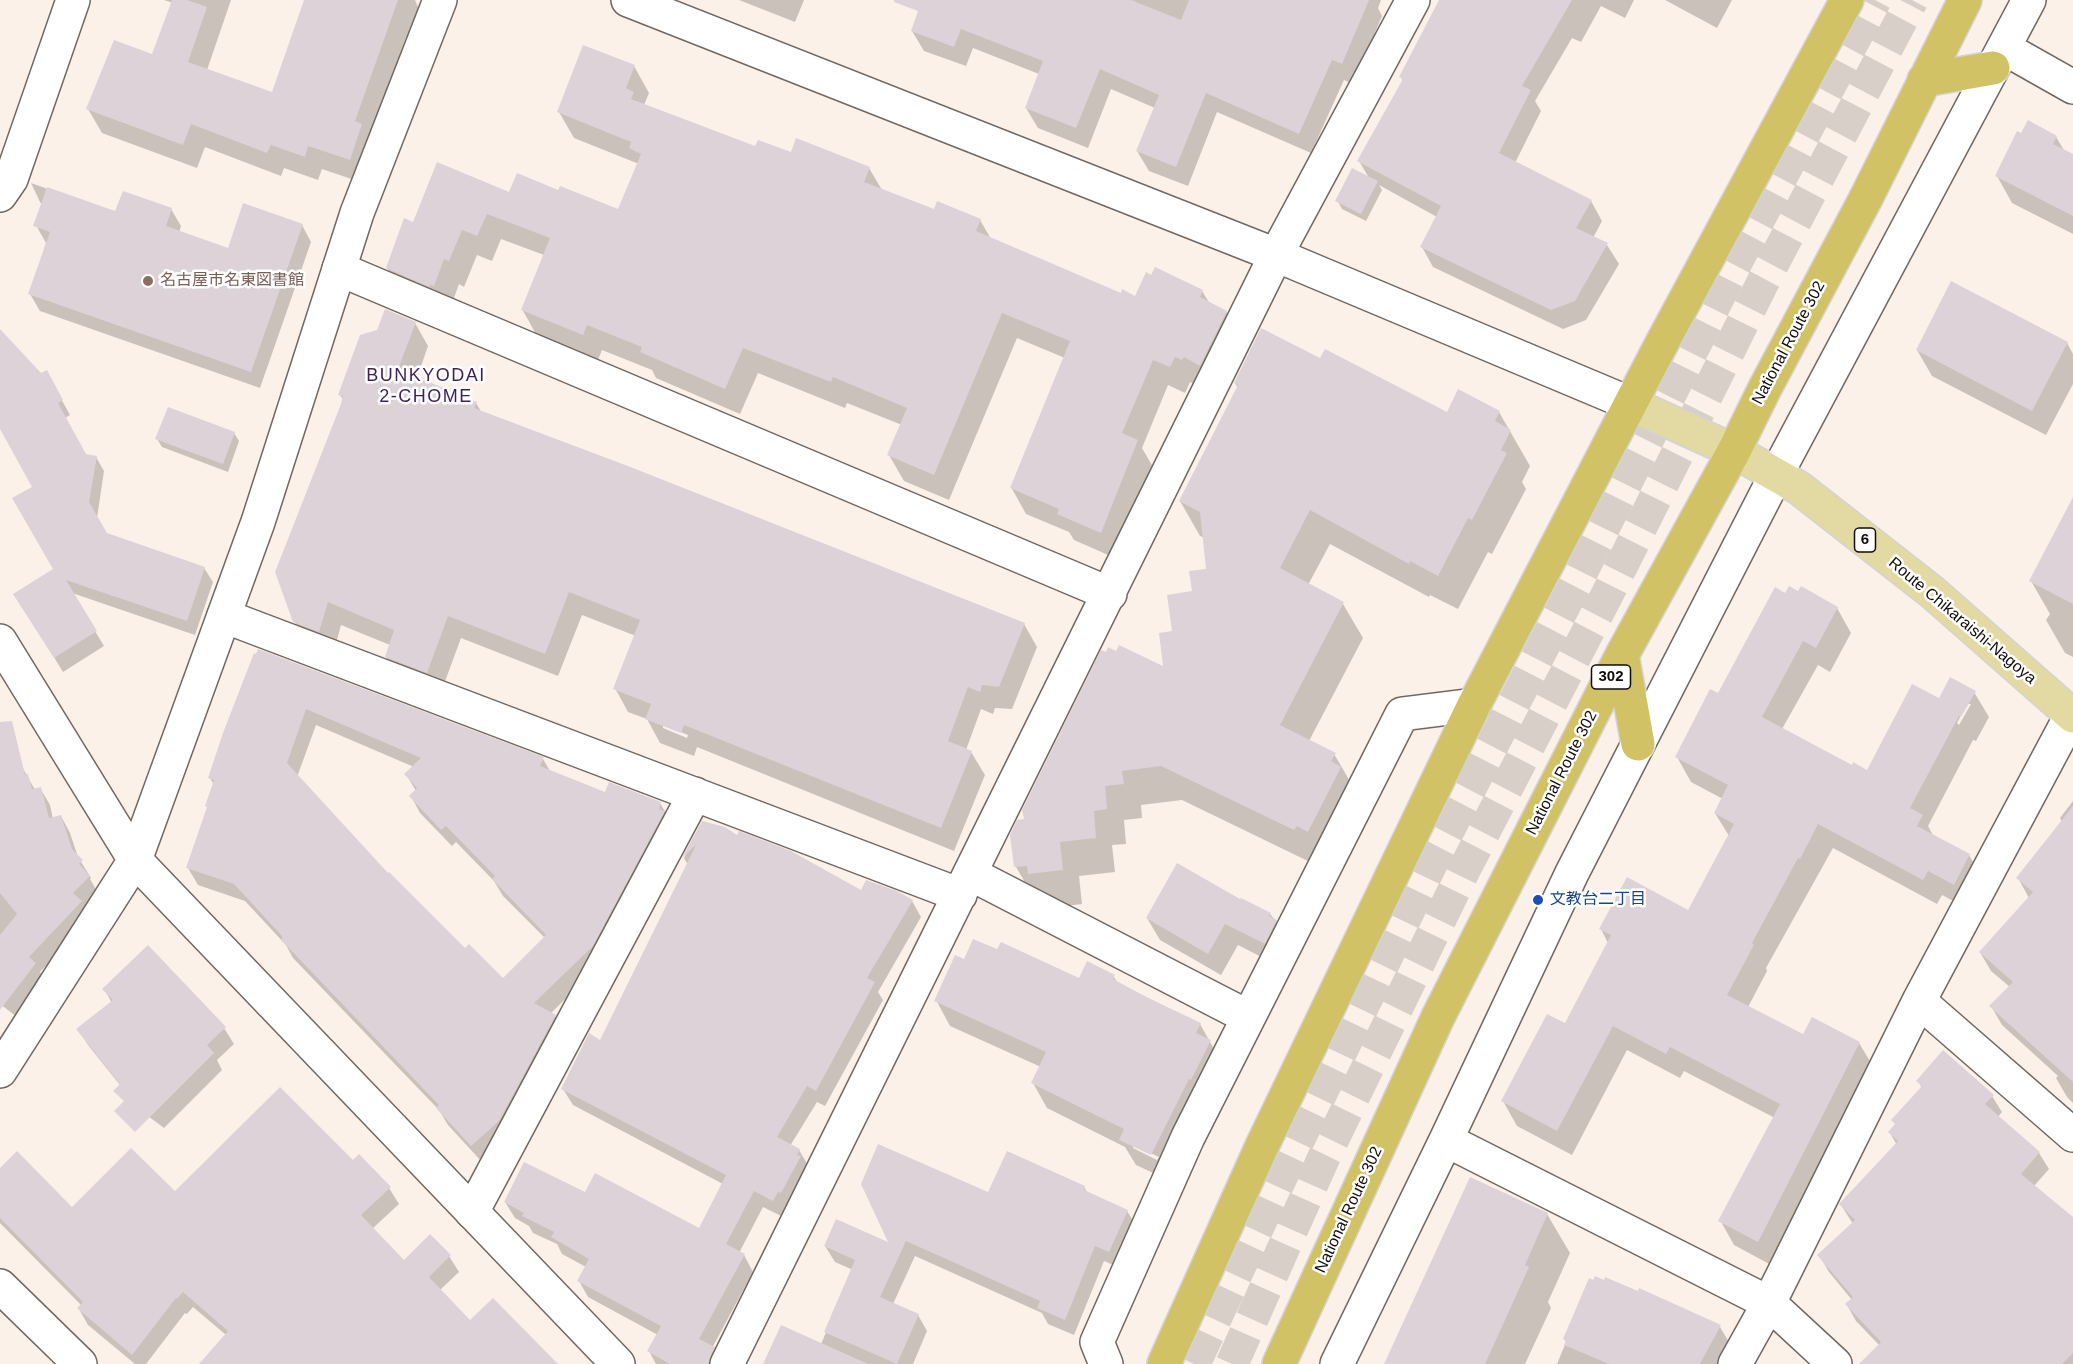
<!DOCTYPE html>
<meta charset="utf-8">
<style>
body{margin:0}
canvas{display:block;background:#fbf1e9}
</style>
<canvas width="2073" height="1364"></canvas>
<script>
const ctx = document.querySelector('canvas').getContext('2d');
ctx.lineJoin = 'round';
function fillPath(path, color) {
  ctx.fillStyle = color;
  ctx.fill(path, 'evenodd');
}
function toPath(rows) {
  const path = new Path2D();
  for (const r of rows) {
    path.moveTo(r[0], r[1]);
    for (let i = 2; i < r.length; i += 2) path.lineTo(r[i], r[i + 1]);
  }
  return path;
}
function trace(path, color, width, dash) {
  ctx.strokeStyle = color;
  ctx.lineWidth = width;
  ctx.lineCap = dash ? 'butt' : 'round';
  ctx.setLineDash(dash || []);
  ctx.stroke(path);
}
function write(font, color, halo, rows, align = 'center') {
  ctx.font = font + ' Helvetica,"Noto Sans JP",sans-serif';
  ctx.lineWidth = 5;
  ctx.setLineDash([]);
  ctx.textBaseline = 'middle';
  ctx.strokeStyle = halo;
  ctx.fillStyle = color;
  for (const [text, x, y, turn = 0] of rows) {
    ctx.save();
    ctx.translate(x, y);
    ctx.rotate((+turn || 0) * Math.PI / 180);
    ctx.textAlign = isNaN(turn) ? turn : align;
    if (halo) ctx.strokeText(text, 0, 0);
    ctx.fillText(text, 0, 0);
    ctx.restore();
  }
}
fillPath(toPath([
 [164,0,231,0,207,70,273,94,306,0,415,0,422,16,414,40,406,37,370,140,363,183,322,169,318,180,284,168,281,176,205,147,197,168,102,133,88,109,153,56,173,3],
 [739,0,804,0,795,22],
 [924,0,1381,0,1378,8,1382,16,1353,84,1344,80,1311,153,1217,112,1188,186,1149,171,1137,151,1155,108,1111,89,1088,148,1038,128,1026,108,1039,74,973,48,966,66,924,51,912,31],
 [1441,0,1634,0,1625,18,1601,6,1581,42,1572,38,1535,101,1541,111,1515,163,1591,201,1602,221,1593,238,1607,245,1619,264,1586,320,1563,329,1433,267,1422,247,1437,217,1379,185,1382,190,1366,221,1342,209,1337,200,1369,178,1359,161,1403,81,1401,77],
 [1665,0,1732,0,1717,28],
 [634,66,649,93,644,105,756,148,869,168,882,190,935,211,980,220,991,239,1122,295,1136,298,1202,291,1210,304,1226,312,1241,338,1197,386,1190,382,1185,393,1168,385,1142,448,1153,467,1115,558,1074,540,1069,532,1026,514,1011,487,1065,358,1017,338,949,500,904,481,889,455,902,425,847,403,845,408,758,373,740,414,656,378,652,370,602,350,598,360,537,336,522,309,544,255,501,239,492,261,477,255,464,287,459,284,449,312,402,294,387,268,414,224,510,194,559,191,619,211,639,164,574,138,559,112],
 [2056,137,2065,152,2073,156,2073,234,2012,203,1997,176],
 [31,183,116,213,171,209,181,226,179,233,228,250,302,225,311,242,260,388,40,311,30,294,46,243,37,227,50,215,40,202],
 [415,323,428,346,417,378,476,403,482,413,1024,624,1037,647,1012,709,995,708,993,714,981,709,966,750,971,752,985,775,954,851,697,747,694,756,660,743,647,719,628,712,615,688,636,636,582,615,558,676,461,638,440,695,400,680,386,657,390,645,341,625,333,655,308,645,294,621,344,401,340,395],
 [663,725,688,735,687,738,663,728],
 [0,332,40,375,54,386,70,415,65,418,86,456,96,457,104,471,97,518,106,535,204,568,213,582,195,635,72,593,104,646,63,672,24,608,55,569,34,487,0,426],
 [2067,343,2073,354,2073,384,2046,435,1932,376,1917,350],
 [1321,360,1447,414,1499,412,1530,466,1522,482,1526,489,1492,554,1488,552,1458,609,1430,595,1429,597,1330,544,1308,585,1343,604,1363,638,1309,741,1334,754,1354,788,1314,864,1182,800,1141,805,1142,818,1124,820,1126,844,1112,845,1115,872,1079,876,1082,904,1050,908,1036,901,1016,867,1011,835,1165,669,1174,632,1194,593,1208,570,1203,537,1200,536,1180,501,1238,388,1235,383],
 [234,433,239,441,228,472,162,447,157,439],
 [2073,512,2073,657,2065,653,2046,620,2050,614,2031,581],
 [1786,595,1837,608,1851,633,1830,672,1818,665,1782,729,1853,767,1868,772,1939,700,1974,692,1989,717,1976,741,1973,740,1928,826,1934,837,1969,855,1984,880,1968,909,1942,895,1937,904,1833,848,1766,968,1767,971,1748,1007,1804,1036,1859,1043,1874,1068,1773,1266,1734,1245,1720,1220,1775,1118,1684,1071,1680,1078,1627,1050,1572,1155,1517,1126,1503,1101,1565,1025,1608,943,1601,929,1689,912,1729,836,1715,813,1723,799,1691,782,1677,757],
 [1967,704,1971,704,1959,725,1957,723],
 [254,655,543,759,550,771,606,794,660,803,670,820,602,963,550,1014,555,1016,564,1033,482,1162,448,1125,439,1110,293,958,286,945,245,901,198,885,188,868,208,809,214,785,210,778],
 [316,725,414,767,406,774,416,791,411,796,420,813,452,846,456,842,494,881,503,896,545,938,503,980,465,950,388,875,297,777],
 [0,727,35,790,40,788,50,805,53,819,61,816,70,833,78,857,91,878,90,879,98,893,84,908,90,918,40,972,45,981,17,1017,0,1004],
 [2073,801,2073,1103,2067,1097,2056,1078,2058,1076,2002,1025,1991,1006,2010,987,1991,971,1980,952,2029,898,2018,878,2062,822,2060,818],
 [703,823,861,892,912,901,921,917,878,992,883,1000,825,1106,817,1102,790,1146,799,1150,809,1167,783,1217,763,1207,739,1253,744,1255,753,1272,711,1350,718,1362,717,1364,656,1364,649,1351,658,1335,588,1297,579,1281,586,1267,562,1254,557,1244,533,1233,529,1226,515,1218,505,1202,586,1194,699,1230,723,1184,573,1105,563,1089,601,1042,688,865,684,858],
 [1241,901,1270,914,1276,921,1288,943,1277,965,1238,945,1221,975,1160,940,1147,918],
 [965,961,1079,980,1113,976,1118,983,1200,1024,1224,1067,1166,1179,1136,1165,1125,1147,1047,1108,1033,1083,1041,1067,950,1026,936,1000],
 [1133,1145,1159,1157,1157,1160,1133,1148],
 [104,989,224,1028,234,1044,217,1060,222,1070,164,1128,140,1110,88,1045,78,1029,112,1003],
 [1918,1081,1992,1096,2002,1112,1998,1117,2039,1153,2049,1169,2034,1186,2073,1219,2073,1364,1880,1364,1880,1346,1856,1321,1847,1305,1852,1300,1829,1272,1819,1255,1853,1224,1841,1205,1897,1145,1890,1133,1896,1125,1893,1121,1922,1088],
 [353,1162,389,1188,399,1204,372,1229,404,1262,449,1256,459,1272,440,1290,470,1322,552,1364,201,1364,226,1335,193,1307,187,1314,185,1313,146,1364,135,1364,88,1325,79,1309,82,1306,0,1223,0,1170,72,1209,175,1193],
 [1084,1187,1088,1194,1127,1211,1137,1227,1118,1267,1104,1261,1074,1335,1048,1324,1042,1313,915,1256,893,1304,918,1315,927,1331,913,1364,768,1364,821,1344,853,1270,835,1262,825,1246,891,1245,989,1194],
 [1547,1214,1570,1253,1548,1302,1551,1308,1525,1364,1385,1364],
 [1720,1327,1733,1349,1725,1364,1557,1364,1566,1342,1565,1339]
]), '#0003');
fillPath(toPath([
 [172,0,187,0,207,7,188,62,272,92,304,0,398,0,355,121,362,124,350,160,308,146,305,157,271,145,267,153,191,124,183,145,86,109,114,40,152,54],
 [894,0,1131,0,1181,20,1189,0,1369,0,1342,64,1332,60,1299,134,1206,93,1176,167,1136,151,1159,95,1100,69,1076,128,1025,108,1043,61,961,29,954,47,911,31,918,11,894,2],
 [1439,0,1572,0,1522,86,1531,90,1499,153,1592,200,1576,228,1608,243,1575,301,1551,310,1420,247,1441,206,1357,161,1403,79,1399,77],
 [583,45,635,65,626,88,634,92,631,99,755,146,758,140,791,152,796,138,870,167,864,182,934,209,937,201,981,219,976,231,1121,293,1122,289,1135,296,1146,272,1151,275,1155,267,1203,290,1200,297,1227,311,1200,366,1184,357,1182,360,1175,357,1170,367,1153,360,1122,433,1138,440,1101,533,1057,514,1059,509,1010,488,1070,341,1002,313,934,475,887,455,907,408,833,377,831,382,743,348,725,389,640,352,642,347,587,325,583,335,521,310,550,238,487,214,477,236,462,230,449,261,444,259,434,286,430,285,429,287,386,268,404,218,413,222,437,162,509,192,517,173,558,190,560,186,618,209,641,154,629,148,631,142,557,112],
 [2028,120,2057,136,2053,144,2073,154,2073,216,1995,176,2017,131,2021,133],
 [1352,168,1378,181,1361,214,1335,201],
 [47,187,115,211,123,191,172,208,166,226,228,248,243,203,303,224,251,372,28,294,50,232,33,226],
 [1951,281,2068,342,2032,411,1916,350],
 [385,309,416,322,398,369,477,402,474,408,633,468,1025,623,999,687,982,685,980,692,968,687,948,741,972,751,941,828,684,725,681,733,645,719,651,704,613,689,640,620,569,592,545,654,448,616,427,673,385,657,394,630,328,602,319,632,293,622,275,572,341,404,343,396,338,395,360,335,377,330],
 [1261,328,1320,358,1325,349,1447,412,1458,389,1500,411,1495,421,1511,430,1501,450,1507,453,1472,520,1468,518,1438,576,1410,561,1409,564,1310,510,1280,568,1344,602,1280,725,1336,753,1331,761,1341,767,1308,832,1297,826,1294,830,1161,766,1122,771,1124,784,1105,786,1107,809,1094,811,1096,838,1060,842,1063,870,1028,874,1027,866,1014,867,1010,835,1017,820,1024,819,1022,810,1101,650,1106,652,1108,647,1116,651,1119,645,1163,666,1159,633,1172,631,1167,595,1192,591,1189,571,1206,569,1200,512,1179,501,1238,385,1234,383],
 [0,329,41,373,47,370,63,400,58,403,86,454,97,456,89,502,107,533,205,567,187,621,66,580,97,631,54,658,13,594,53,569,12,498,32,487,0,429],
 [168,407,235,432,223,464,155,439],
 [2073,497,2073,604,2029,581],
 [1789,586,1798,591,1801,586,1838,607,1816,648,1803,641,1762,717,1852,765,1853,762,1867,770,1912,684,1939,698,1950,677,1976,691,1961,717,1959,716,1910,808,1923,815,1917,826,1970,854,1954,885,1928,871,1923,880,1818,824,1800,859,1798,858,1752,943,1754,945,1727,995,1803,1034,1812,1017,1860,1042,1758,1242,1718,1221,1780,1104,1670,1047,1666,1054,1613,1026,1557,1131,1501,1101,1547,1014,1565,1023,1611,935,1599,929,1627,877,1688,910,1734,824,1714,813,1728,785,1675,757,1710,689,1718,693,1775,587,1785,593],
 [258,649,544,757,540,766,605,792,609,782,661,802,659,809,665,811,593,946,534,1003,556,1015,499,1121,471,1146,436,1108,439,1105,282,941,282,936,234,884,186,868,207,807,205,806,214,780,208,778,223,733,254,653,256,654],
 [306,709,421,758,404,774,417,788,409,796,441,830,446,826,495,876,492,879,546,935,503,978,469,944,465,948,389,872,388,873,287,763],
 [12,721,25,775,28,774,32,789,41,787,49,818,61,815,72,849,83,860,79,864,90,876,73,893,82,901,29,957,36,963,0,1010,0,935,17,914,0,893,0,722],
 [2073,806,2073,1082,1989,1006,2013,982,1979,952,2033,892,2016,878],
 [702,821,725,827,737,835,739,831,791,851,861,890,866,880,897,891,913,900,867,978,875,982,816,1091,807,1086,777,1137,800,1149,797,1155,801,1156,781,1193,778,1192,773,1201,754,1191,726,1244,745,1254,699,1339,715,1347,708,1364,670,1364,647,1351,661,1326,577,1281,589,1259,551,1237,554,1232,522,1216,524,1213,504,1202,524,1162,585,1192,595,1173,699,1228,726,1175,561,1089,589,1033,600,1040,696,845,682,858],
 [1177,863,1240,899,1241,898,1271,913,1269,916,1277,920,1265,944,1225,924,1208,954,1146,918],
 [973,939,997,949,1001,942,1079,978,1087,961,1115,975,1113,979,1148,998,1201,1023,1196,1033,1211,1040,1191,1080,1189,1079,1151,1155,1119,1140,1124,1129,1031,1083,1046,1052,934,1001,955,955,964,959],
 [148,945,226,1027,207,1045,214,1053,135,1132,114,1111,124,1101,113,1091,120,1084,76,1029,113,1000,102,989],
 [1943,1050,1994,1095,1985,1104,2040,1152,2021,1174,2073,1217,2073,1353,2062,1364,1859,1364,1881,1342,1845,1304,1853,1297,1817,1255,1855,1220,1839,1204,1898,1141,1888,1132,1895,1124,1891,1120,1922,1086,1916,1081],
 [280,1087,353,1160,359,1154,391,1187,361,1215,404,1260,430,1234,451,1255,429,1277,470,1320,493,1298,558,1364,199,1364,228,1331,183,1292,177,1299,176,1298,132,1355,77,1308,83,1302,0,1218,0,1168,17,1151,72,1207,131,1148,175,1191],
 [878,1144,988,1192,1007,1151,1085,1186,1084,1190,1128,1210,1109,1252,1095,1246,1065,1320,1037,1308,1040,1301,906,1241,880,1297,919,1314,897,1364,824,1332,855,1260,824,1246,836,1219,888,1242,861,1184],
 [1470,1177,1548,1213,1525,1265,1529,1267,1485,1364,1384,1364],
 [1595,1276,1604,1280,1605,1277,1638,1291,1639,1288,1721,1325,1700,1364,1609,1364,1564,1345,1566,1341,1563,1339,1589,1278,1593,1280],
 [781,1325,868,1364,763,1364]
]), '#ddd2d8');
trace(toPath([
 [1194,1364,1297,1143,1434,858,1579,577,1733,268,1875,0],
 [1232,1364,1324,1157,1463,872,1608,593,1763,282,1912,0]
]), '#d8cfc8', 33, [33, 16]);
const street = toPath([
 [2004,48,2073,87],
 [0,195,11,179,73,0],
 [339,269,1110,594],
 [224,616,960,895],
 [971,874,1248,1017],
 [1919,1001,2073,1135],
 [1446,1140,1769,1303,1835,1364],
 [472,1212,695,794],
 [0,1286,80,1364],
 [727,1364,1276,255,1413,0],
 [1106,1364,1097,1342,1188,1137,1402,714,1474,705],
 [1337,1364,1446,1140,1572,873,1776,475,2029,0],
 [1735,1364,1769,1303,1919,1001,2073,712]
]);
const secondary = toPath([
 [628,0,1276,255,1631,404],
 [0,641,135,860,618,1364],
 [0,1071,135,860,258,522,357,213,440,0]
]);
const primary = toPath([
 [1631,404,1734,451,1799,488,1932,592,2073,716]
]);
const highway = toPath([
 [1924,80,1993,68],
 [1622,655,1638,744],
 [1164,1364,1262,1146,1474,705,1662,343,1847,0],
 [1279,1364,1438,1017,1622,655,1734,451,1765,388,1865,200,1965,0]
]);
trace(street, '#706861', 36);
trace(secondary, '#706861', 36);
trace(primary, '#d4d3d3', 36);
trace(highway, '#d4d3d3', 36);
trace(street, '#fff', 33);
trace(secondary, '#fff', 33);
trace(primary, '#e3daa3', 33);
trace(highway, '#d1c265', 33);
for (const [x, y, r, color] of [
 [148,281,6,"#8d6e63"],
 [1538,900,6,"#1a4fb4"]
]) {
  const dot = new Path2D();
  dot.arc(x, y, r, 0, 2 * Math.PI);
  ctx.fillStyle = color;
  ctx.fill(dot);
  trace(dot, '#fff', 2);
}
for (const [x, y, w] of [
 [1865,540,21],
 [1611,677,39]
]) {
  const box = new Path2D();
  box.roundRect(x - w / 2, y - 12, w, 24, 4.5);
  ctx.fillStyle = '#fff';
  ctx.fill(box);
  trace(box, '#100c0a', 1.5);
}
write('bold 15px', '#100c0a', null, [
 ["6",1865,540],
 ["302",1611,677]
]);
write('16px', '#785e54', '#fff', [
 ["名古屋市名東図書館",160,281]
], 'left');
write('16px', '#100c0a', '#fff', [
 ["National Route 302",1789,343,-62],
 ["Route Chikaraishi-Nagoya",1962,621,40],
 ["National Route 302",1562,773,-63],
 ["National Route 302",1349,1210,-65]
]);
write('16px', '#164399', '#fff', [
 ["文教台二丁目",1550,900]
], 'left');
ctx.letterSpacing = '1.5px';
write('18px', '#3e1f57', '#fff', [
 ["BUNKYODAI",426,376],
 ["2-CHOME",426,397]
]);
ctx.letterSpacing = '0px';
</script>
